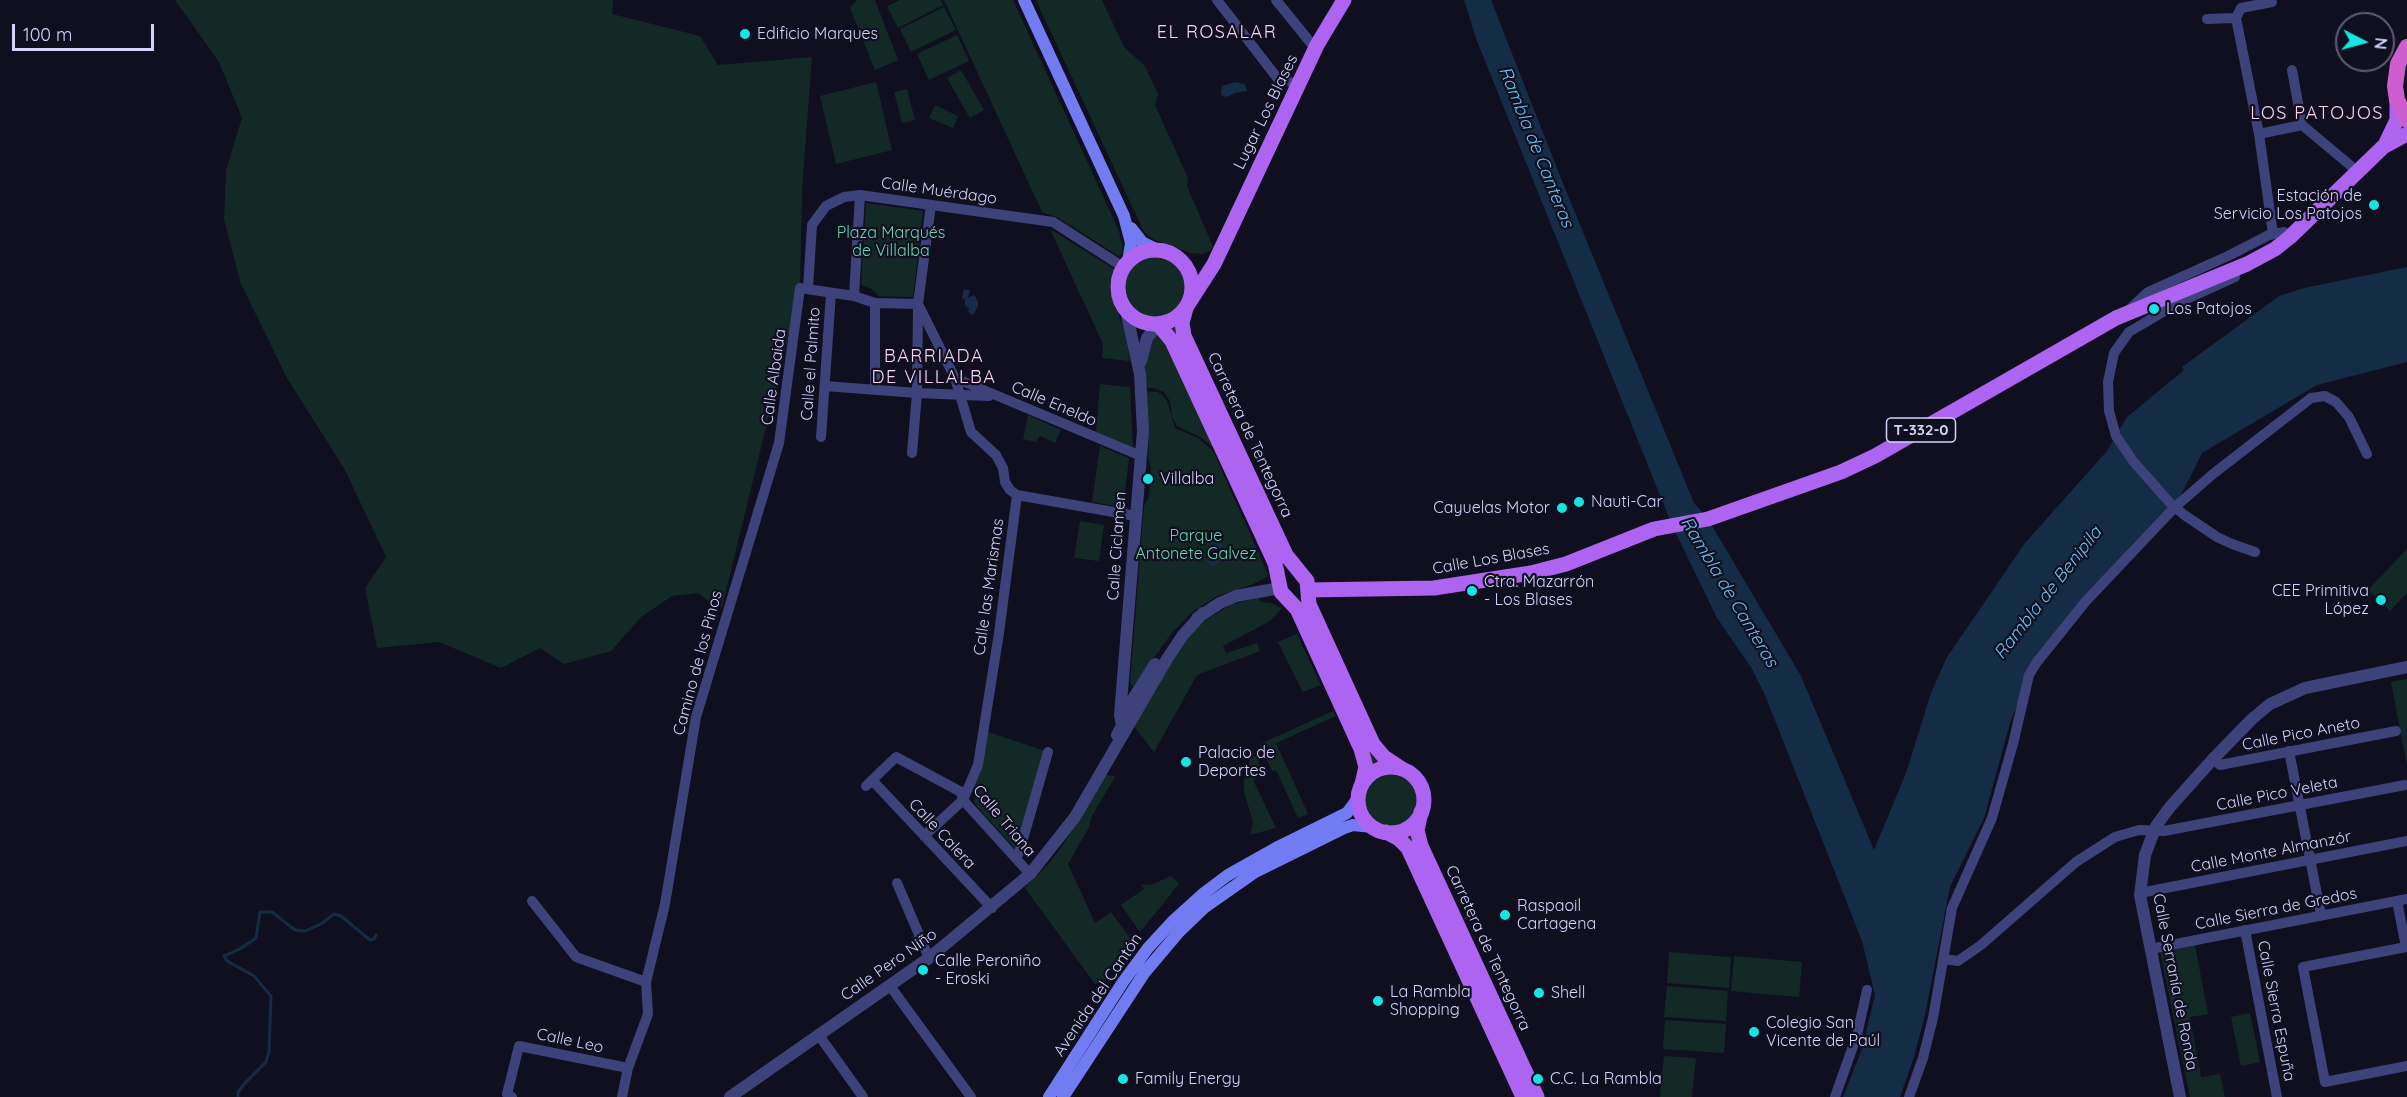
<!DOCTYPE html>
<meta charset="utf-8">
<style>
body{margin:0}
#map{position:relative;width:2407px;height:1097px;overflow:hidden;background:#100f20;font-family:Quicksand,sans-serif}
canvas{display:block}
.north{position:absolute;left:2335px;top:12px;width:60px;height:60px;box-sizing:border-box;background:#100f20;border:2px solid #5e5d78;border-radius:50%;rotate:96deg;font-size:16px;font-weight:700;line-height:24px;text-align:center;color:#d3d2fb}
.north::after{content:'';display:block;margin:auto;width:21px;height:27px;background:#15e4e3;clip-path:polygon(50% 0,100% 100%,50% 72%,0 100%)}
.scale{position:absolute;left:12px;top:24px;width:142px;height:27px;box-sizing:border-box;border:3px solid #d3d2fb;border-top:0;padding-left:8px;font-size:18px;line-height:21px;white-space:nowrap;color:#d3d2fb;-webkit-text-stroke:4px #100f20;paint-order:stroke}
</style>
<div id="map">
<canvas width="2407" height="1097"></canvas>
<div class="north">N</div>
<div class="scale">100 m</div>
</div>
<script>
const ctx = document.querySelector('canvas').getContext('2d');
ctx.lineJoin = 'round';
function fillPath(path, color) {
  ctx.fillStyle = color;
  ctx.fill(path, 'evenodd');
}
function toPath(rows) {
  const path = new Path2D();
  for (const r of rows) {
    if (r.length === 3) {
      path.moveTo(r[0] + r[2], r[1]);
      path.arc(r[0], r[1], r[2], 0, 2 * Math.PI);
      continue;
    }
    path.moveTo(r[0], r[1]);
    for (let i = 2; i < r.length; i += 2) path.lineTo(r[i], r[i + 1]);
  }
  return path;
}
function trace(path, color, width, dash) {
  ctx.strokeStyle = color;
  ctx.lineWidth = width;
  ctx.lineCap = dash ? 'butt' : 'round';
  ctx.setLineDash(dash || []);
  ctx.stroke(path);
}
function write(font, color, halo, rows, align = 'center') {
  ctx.font = font + ' Quicksand,sans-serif';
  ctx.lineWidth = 4.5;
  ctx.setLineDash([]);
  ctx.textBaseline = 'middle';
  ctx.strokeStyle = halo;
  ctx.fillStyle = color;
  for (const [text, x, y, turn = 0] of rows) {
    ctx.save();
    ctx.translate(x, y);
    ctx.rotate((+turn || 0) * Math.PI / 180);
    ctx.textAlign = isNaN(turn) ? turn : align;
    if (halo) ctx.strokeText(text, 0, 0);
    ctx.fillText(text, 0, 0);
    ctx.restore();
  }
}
fillPath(toPath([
 [175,0,613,0,612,14,700,36,718,65,812,57,802,189,800,288,722,607,715,606,698,593,672,596,641,617,611,651,564,664,540,648,501,668,439,642,377,648,365,588,386,557,345,470,287,378,241,284,224,220,226,170,242,118,219,62],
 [857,0,875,0,898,60,875,70,850,8],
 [900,0,941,0,943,5,898,28,887,6],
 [944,0,1013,0,1119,231,1123,250,1120,257,1059,218,1042,212],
 [1036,0,1102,0,1124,47,1145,66,1158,94,1155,105,1188,178,1187,186,1213,247,1210,251,1202,254,1191,253,1155,240,1144,232],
 [944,7,956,30,911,52,900,29],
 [957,35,969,61,929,80,917,54],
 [961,70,984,110,970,118,947,78],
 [876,82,892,150,836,164,820,96],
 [907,89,915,120,902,123,894,92],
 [935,105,958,116,953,128,929,118],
 [866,203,923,211,913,297,879,296,872,289,861,285],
 [1050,229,1114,269,1110,290,1126,336,1130,361,1102,358,1103,344],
 [1147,250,1162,250,1174,255,1185,265,1191,276,1192,289,1184,314,1216,450,1202,438,1177,426,1172,417,1170,401,1164,392,1154,388,1140,388,1151,324,1137,320,1130,314,1121,301,1118,284,1123,267,1132,258],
 [1100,384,1130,387,1133,448,1096,432],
 [1141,391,1158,392,1163,396,1167,401,1175,428,1198,438,1213,451,1268,574,1267,577,1251,585,1217,596,1191,613,1171,634,1133,687,1130,683,1144,506,1149,497,1151,468,1148,457,1149,432],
 [1028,415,1061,430,1055,443,1040,436,1036,442,1023,439],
 [1100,446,1129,458,1123,507,1092,502],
 [1080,521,1104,525,1099,561,1074,558],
 [2407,549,2407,593,2390,611,2368,590],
 [1258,598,1261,602,1271,603,1282,608,1270,621,1223,646,1226,653,1257,643,1260,651,1197,675,1154,752,1133,725,1169,661,1197,627,1207,619,1231,605],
 [1297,634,1321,685,1303,692,1278,642],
 [1338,667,1373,744,1415,778,1423,792,1423,806,1417,835,1408,848,1370,826,1361,813,1358,798,1362,784],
 [2407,679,2407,766,2391,682],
 [1333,711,1336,716,1276,743,1308,814,1298,818,1276,770,1272,771,1260,744],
 [988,732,1048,752,1019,853,974,803,974,786],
 [1256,756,1264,774,1253,780,1276,828,1250,835,1253,822,1244,792,1244,780,1251,757],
 [1105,774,1115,777,1092,816,1089,827,1068,864,1095,923,1111,912,1132,941,1104,980,1095,984,1025,888,1050,862,1063,845],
 [1171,876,1179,884,1140,932,1121,905,1144,889,1141,884,1151,885],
 [2195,945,2208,1014,2190,1017,2201,1077,2220,1074,2225,1097,2190,1097,2160,951],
 [1669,952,1731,957,1729,988,1667,983],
 [1734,956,1802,962,1799,997,1731,991],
 [1667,986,1728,991,1726,1021,1664,1017],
 [2250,1013,2260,1062,2241,1066,2231,1017],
 [1665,1020,1726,1024,1724,1053,1663,1049],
 [1664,1056,1696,1058,1692,1097,1660,1097]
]), '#132926');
fillPath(toPath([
 [1464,0,1491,0,1560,176,1694,503,1708,519,1801,676,1874,850,1906,773,1931,693,1947,657,2025,543,2107,451,2127,417,2184,370,2182,367,2279,296,2304,288,2407,267,2407,362,2317,385,2202,453,2175,507,2086,601,2029,675,2010,723,1984,818,1950,887,1925,1015,1914,1057,1900,1097,1843,1097,1862,1049,1875,995,1862,941,1765,695,1752,669,1717,618,1672,525,1477,41],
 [1235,82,1245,84,1247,91,1235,93,1227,97,1221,95,1222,86],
 [964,289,970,290,968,298,974,295,978,301,978,307,973,315,968,312,969,308,965,306,965,300,962,298],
 [1211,538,1222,541,1224,557,1213,567,1208,564]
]), '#142c45');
trace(toPath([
 [238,1097,238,1092,245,1083,266,1062,269,1052,271,996,254,976,227,961,224,956,240,949,256,938,260,912,272,912,295,930,305,931,321,924,334,914,341,916,370,940,374,939,376,935]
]), '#142c45', 3);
trace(toPath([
 [1217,0,1278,79,1299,84],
 [1276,0,1310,42,1317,45],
 [2236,18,2241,8,2272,2],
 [2207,19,2236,18,2259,134,2273,234],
 [2292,70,2302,125,2357,171],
 [2259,134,2302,125],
 [931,205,918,304,955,378,971,432,996,455,1003,468,1005,482,1010,490,1017,495,1136,516],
 [2235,277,2178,303,2129,332,2114,353,2108,382,2109,411,2116,436,2133,461,2170,503,2183,514,2217,537,2232,544,2255,552],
 [808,288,812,225,826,206,844,197,860,195,1053,222,1123,267],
 [854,296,860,195],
 [2130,309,2148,292,2228,256,2269,235,2284,232],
 [955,378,1141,456],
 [825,386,917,393,989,396],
 [875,390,875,303],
 [821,437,831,293],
 [2289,751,2321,915],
 [2213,759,2220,765,2396,731],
 [872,780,992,908],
 [866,786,896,757,961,792,963,800,1030,874],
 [924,836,963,800,978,765,999,633,1017,495],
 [1015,857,1019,853,1048,752],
 [897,883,929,958],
 [2140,893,2407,841],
 [532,901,576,957,646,982],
 [2397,901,2406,947,2303,967,2325,1082,2407,1066],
 [2245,930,2277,1097],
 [2150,949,2407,899],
 [1944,959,1958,961,1981,945,2076,862,2115,837,2139,830,2164,831,2405,785],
 [890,986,971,1097],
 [818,1034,863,1097],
 [512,1097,507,1094,519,1046,628,1068],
 [622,1097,628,1068,648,1014,646,982,665,904,696,717,779,443,800,288,854,296,875,303,918,304,917,393,912,453],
 [1835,1097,1857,1035,1867,990],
 [1909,1097,1923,1058,1933,1018,1952,908,1992,818,2013,744,2029,675,2037,662,2086,601,2175,507,2213,474,2311,398,2325,396,2336,402,2349,417,2367,454]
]), '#3e427b', 10);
trace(toPath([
 [1141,361,1147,338,1158,324],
 [1197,618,1220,603,1236,596,1280,588],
 [1121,718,1155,664],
 [1117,735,1122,726,1120,715,1143,431,1140,374,1126,311],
 [730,1097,929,958,1030,874,1075,817,1167,659,1183,635,1203,613],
 [2180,1097,2140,895,2145,855,2156,826,2170,807,2213,759,2252,719,2270,704,2305,688,2407,667]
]), '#3e427b', 12);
trace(toPath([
 [1024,0,1124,216,1131,243,1128,262],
 [1131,228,1142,242,1158,250],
 [1049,1097,1123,982,1148,948,1172,922,1204,893,1228,875,1276,848,1347,813,1358,798],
 [1063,1097,1145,972,1178,933,1205,907,1255,872,1344,828,1353,825,1372,827]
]), '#727cf2', 12);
trace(toPath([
 [2385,145,2397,120,2397,100],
 [1155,287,37],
 [1187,306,1214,264,1317,45,1344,0],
 [1186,308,1182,323,1184,336,1286,555,1307,581,1309,604,1373,744,1384,757,1402,769],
 [1158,324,1172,341,1275,563,1281,592,1297,609,1361,749,1366,767,1362,784],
 [1308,590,1434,588,1531,573,1566,564,1654,529,1708,519,1841,472,1875,456,2116,318,2247,264,2275,249,2290,237,2383,147,2407,134],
 [1391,800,33],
 [1421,812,1417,830,1421,846,1537,1097],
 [1386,832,1399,839,1408,848,1523,1097]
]), '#ad64f0', 15);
trace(toPath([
 [2407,47,2398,64,2395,86,2397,100,2407,120]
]), '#ce5ed0', 16);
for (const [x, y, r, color] of [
 [745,34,6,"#15e4e3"],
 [2374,205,6,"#15e4e3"],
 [2154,309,6,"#15e4e3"],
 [1148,479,6,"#15e4e3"],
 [1579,502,6,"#15e4e3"],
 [1562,508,6,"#15e4e3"],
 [1472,591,6,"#15e4e3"],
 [2381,600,6,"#15e4e3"],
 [1186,762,6,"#15e4e3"],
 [1505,915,6,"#15e4e3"],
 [923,970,6,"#15e4e3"],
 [1539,993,6,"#15e4e3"],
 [1378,1001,6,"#15e4e3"],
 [1754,1032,6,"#15e4e3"],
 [1123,1079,6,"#15e4e3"],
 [1538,1079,6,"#15e4e3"]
]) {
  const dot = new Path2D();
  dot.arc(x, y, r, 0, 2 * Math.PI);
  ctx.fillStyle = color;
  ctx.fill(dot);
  trace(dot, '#100f20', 2);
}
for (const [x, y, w] of [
 [1921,430,69]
]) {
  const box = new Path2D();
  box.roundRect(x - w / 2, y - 12, w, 24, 4.5);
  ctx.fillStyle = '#100f20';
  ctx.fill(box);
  trace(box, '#d3d2fb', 1.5);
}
write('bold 15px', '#d3d2fb', null, [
 ["T-332-0",1921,430]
]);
write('16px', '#d3d2fb', '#100f20', [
 ["Edificio Marques",757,34],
 ["Estación de",2362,196,"right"],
 ["Servicio Los Patojos",2362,214,"right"],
 ["Los Patojos",2166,309],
 ["Villalba",1160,479],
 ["Nauti-Car",1591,502],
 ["Cayuelas Motor",1550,508,"right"],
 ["Ctra. Mazarrón",1484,582],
 ["- Los Blases",1484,600],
 ["CEE Primitiva",2369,591,"right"],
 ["López",2369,609,"right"],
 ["Palacio de",1198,753],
 ["Deportes",1198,771],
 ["Raspaoil",1517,906],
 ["Cartagena",1517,924],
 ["Calle Peroniño",935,961],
 ["- Eroski",935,979],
 ["La Rambla",1390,992],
 ["Shopping",1390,1010],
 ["Shell",1551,993],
 ["Colegio San",1766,1023],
 ["Vicente de Paúl",1766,1041],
 ["Family Energy",1135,1079],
 ["C.C. La Rambla",1550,1079]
], 'left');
write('16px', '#d3d2fb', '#100f20', [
 ["Lugar Los Blases",1266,112,-64],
 ["Calle Muérdago",939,191,8],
 ["Calle el Palmito",811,364,-86],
 ["Calle Albaida",774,377,-82],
 ["Calle Eneldo",1054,404,23],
 ["Carretera de Tentegorra",1250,435,65],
 ["Calle Ciclamen",1117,546,-86],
 ["Calle Los Blases",1491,559,-10],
 ["Calle las Marismas",989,587,-82],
 ["Camino de los Pinos",698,663,-75],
 ["Calle Pico Aneto",2301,734,-11],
 ["Calle Pico Veleta",2277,794,-11],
 ["Calle Triana",1004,821,50],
 ["Calle Calera",942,834,47],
 ["Calle Monte Almanzór",2271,852,-11],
 ["Calle Sierra de Gredos",2276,909,-11],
 ["Carretera de Tentegorra",1488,948,65],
 ["Calle Pero Niño",889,965,-35],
 ["Calle Serranía de Ronda",2175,982,79],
 ["Avenida del Cantón",1098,995,-56],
 ["Calle Sierra Espuña",2276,1011,79],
 ["Calle Leo",570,1041,12]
]);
write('16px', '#65d4ad', '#100f20', [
 ["Plaza Marqués",891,233],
 ["de Villalba",891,251],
 ["Parque",1196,536],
 ["Antonete Galvez",1196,554]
]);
ctx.letterSpacing = '1.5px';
write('18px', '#fbd4f1', '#100f20', [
 ["EL ROSALAR",1217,33],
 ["LOS PATOJOS",2317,114],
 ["BARRIADA",934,357],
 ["DE VILLALBA",934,378]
]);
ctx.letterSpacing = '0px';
write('italic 18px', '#6ac0f1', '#100f20', [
 ["Rambla de Canteras",1536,147,68],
 ["Rambla de Canteras",1729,592,59],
 ["Rambla de Benipila",2048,593,-52]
]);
</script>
